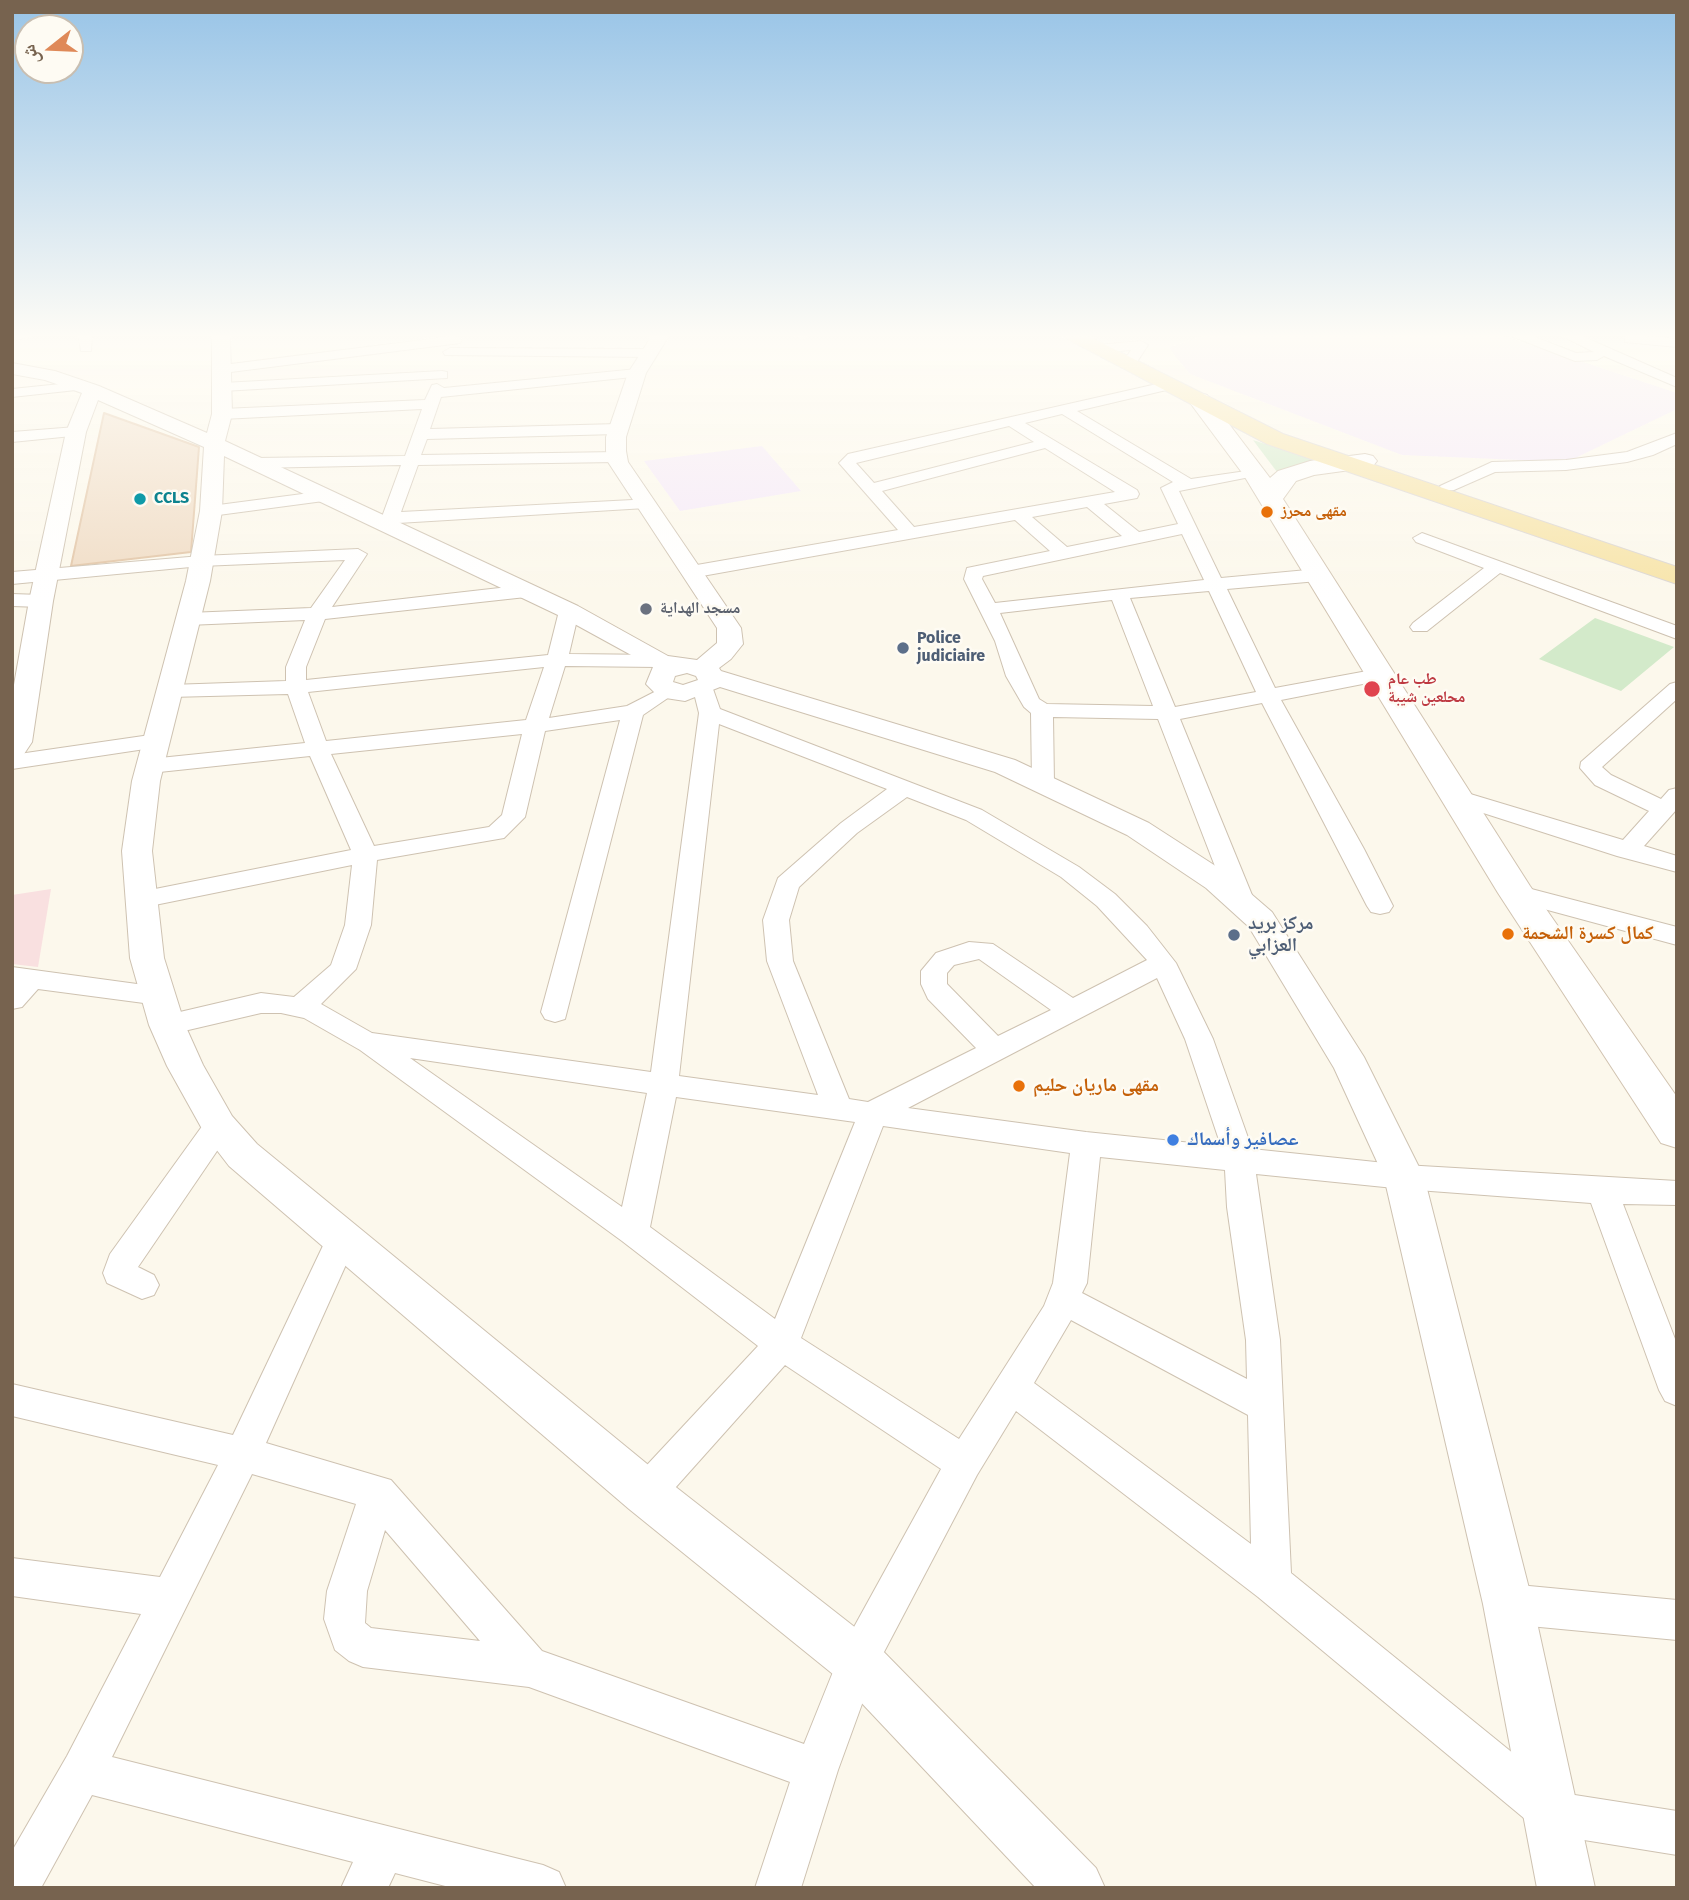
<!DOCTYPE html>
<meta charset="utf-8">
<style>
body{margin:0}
#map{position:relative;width:1689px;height:1900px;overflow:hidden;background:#fcf8ec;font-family:"Fira Sans","Noto Naskh Arabic",sans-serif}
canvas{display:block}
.frame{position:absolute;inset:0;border:14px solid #77634f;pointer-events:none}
.north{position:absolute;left:14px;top:14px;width:70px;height:70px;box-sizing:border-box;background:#fefbf3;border:2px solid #c8beb1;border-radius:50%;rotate:252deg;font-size:19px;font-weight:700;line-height:28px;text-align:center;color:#77634f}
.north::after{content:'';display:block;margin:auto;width:24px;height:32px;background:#df8958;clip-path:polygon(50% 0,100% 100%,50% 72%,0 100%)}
</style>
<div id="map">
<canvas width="1689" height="1900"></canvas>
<div class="frame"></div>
<div class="north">ش</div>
</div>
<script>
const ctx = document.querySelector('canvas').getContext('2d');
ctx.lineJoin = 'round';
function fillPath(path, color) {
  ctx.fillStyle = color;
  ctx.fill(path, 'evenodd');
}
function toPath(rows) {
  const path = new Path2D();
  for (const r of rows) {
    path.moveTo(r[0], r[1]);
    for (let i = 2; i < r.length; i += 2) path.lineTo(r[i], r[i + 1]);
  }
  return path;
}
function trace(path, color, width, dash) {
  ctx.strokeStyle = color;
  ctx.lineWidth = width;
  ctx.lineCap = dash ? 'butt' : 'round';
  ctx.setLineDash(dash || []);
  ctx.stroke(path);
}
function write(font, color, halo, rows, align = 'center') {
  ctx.font = font + ' "Fira Sans","Noto Naskh Arabic",sans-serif';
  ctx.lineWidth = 5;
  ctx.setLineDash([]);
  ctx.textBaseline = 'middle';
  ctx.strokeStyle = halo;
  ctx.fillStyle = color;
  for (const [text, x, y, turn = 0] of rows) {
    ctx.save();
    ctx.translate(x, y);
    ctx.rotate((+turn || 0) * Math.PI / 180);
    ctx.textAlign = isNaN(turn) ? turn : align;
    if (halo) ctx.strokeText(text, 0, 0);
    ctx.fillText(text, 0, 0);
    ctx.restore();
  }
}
fillPath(toPath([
 [1207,334,1498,334,1677,393,1677,409,1567,462,1402,455,1190,374,1169,348],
 [762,446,801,491,680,511,644,461]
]), '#f5e9f9');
fillPath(toPath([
 [51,889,38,967,12,964,12,895]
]), '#f9e0e0');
fillPath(toPath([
 [1253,440,1318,461,1280,476],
 [1595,618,1674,647,1621,691,1539,659]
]), '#d3eaca');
const building = toPath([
 [104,413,199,447,191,552,71,566,104,413]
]);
fillPath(building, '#f0dcc5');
trace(building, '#e2c5a6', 2);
const minor = toPath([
 [12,334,39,334,12,341,12,334],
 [78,334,92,334,91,351,81,351,78,334],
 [785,334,811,334,804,338,785,334],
 [1506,334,1527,334,1576,353,1594,352,1558,334,1577,334,1677,378,1677,387,1604,356,1597,360,1575,361,1506,334],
 [1630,335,1677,339,1677,347,1625,342,1625,336,1630,335],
 [455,336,462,340,460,343,223,373,216,369,223,365,455,336],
 [1141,341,1148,345,1133,368,1128,369,1121,365,1131,350,1097,353,1090,349,1097,345,1141,341],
 [450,348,650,349,657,353,650,357,445,355,443,352,450,348],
 [637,369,642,370,642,376,441,397,430,429,618,424,626,429,618,434,427,439,421,455,617,452,625,457,617,462,418,465,401,512,652,499,655,503,646,508,398,523,394,529,388,530,379,525,401,465,255,468,247,463,255,458,405,456,422,409,222,419,214,414,222,409,425,400,432,385,437,384,444,388,637,369],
 [442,371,447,372,447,378,223,391,216,387,223,383,442,371],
 [1170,381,1177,385,1175,388,1077,411,1191,479,1260,469,1260,475,1179,491,1221,578,1318,569,1327,575,1318,581,1227,589,1275,688,1378,669,1388,675,1378,681,1281,700,1364,849,1393,906,1389,912,1380,914,1371,912,1367,906,1262,703,1180,719,1254,900,1250,906,1241,908,1232,906,1228,900,1158,719,1053,717,1054,783,1043,790,1035,788,1032,783,1031,713,1024,707,1006,676,995,641,964,579,967,568,1050,551,1015,520,691,578,682,572,691,566,898,530,839,463,848,454,1170,381],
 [1062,414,1173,482,1161,488,1178,524,1139,532,1104,504,1137,498,1139,494,1137,490,1025,423,1062,414],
 [1009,426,1034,442,874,483,856,463,1009,426],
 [1045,448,1115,492,914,527,882,491,1045,448],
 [1087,507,1122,536,1067,547,1032,517,1087,507],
 [1182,534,1204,580,995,603,982,579,983,576,1182,534],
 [1209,591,1256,692,1175,707,1130,598,1209,591],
 [1112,600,1153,706,1047,704,1039,699,1000,613,1112,600],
 [80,382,85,383,85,389,12,397,12,389,80,382],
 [76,427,84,432,82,435,12,442,12,432,76,427],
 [1677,433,1677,444,1653,455,1627,462,1566,470,1495,472,1454,490,1442,490,1440,486,1492,462,1566,460,1627,452,1677,433],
 [325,491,331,492,333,496,331,500,211,516,202,511,211,506,325,491],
 [1422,533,1677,626,1677,639,1500,573,1427,631,1413,631,1410,627,1413,623,1484,568,1416,542,1413,538,1422,533],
 [358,549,367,554,332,607,526,585,535,591,526,597,325,619,306,667,306,680,548,655,559,611,569,605,579,611,569,654,659,655,669,661,659,667,565,666,549,718,627,706,668,685,678,691,643,715,565,1019,555,1022,545,1019,541,1012,620,720,545,731,525,817,504,838,377,860,371,925,356,969,321,1004,372,1033,651,1072,699,713,693,689,703,683,713,689,720,709,982,810,1079,867,1115,894,1147,926,1176,963,1213,1039,1252,1149,1404,1165,1677,1181,1677,1205,1623,1204,1677,1344,1677,1406,1665,1401,1659,1390,1591,1203,1404,1189,1256,1174,1280,1340,1291,1573,1562,1793,1677,1811,1677,1855,1553,1835,1537,1829,1258,1597,1016,1411,977,1475,874,1671,838,1770,801,1888,755,1888,790,1782,529,1687,363,1667,349,1661,335,1650,324,1619,327,1591,356,1504,252,1474,112,1757,543,1865,559,1872,566,1888,453,1888,395,1873,388,1888,341,1888,353,1862,92,1795,41,1888,12,1888,12,1851,67,1756,141,1614,12,1596,12,1558,160,1577,218,1465,12,1416,12,1384,233,1435,330,1231,341,1227,352,1231,357,1240,266,1443,391,1480,542,1651,804,1744,843,1647,941,1469,785,1365,659,1506,646,1511,633,1506,627,1493,633,1480,758,1346,622,1241,360,1050,304,1018,281,1013,261,1013,167,1035,157,1032,153,1025,157,1018,167,1015,261,993,294,997,331,965,345,925,352,865,140,908,131,906,127,900,131,894,140,892,351,850,310,756,150,773,139,766,150,759,305,743,288,694,170,697,160,691,170,685,286,681,286,667,305,620,188,625,178,619,188,613,311,608,345,560,201,566,12,584,12,572,201,556,358,549],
 [544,667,526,720,326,741,308,692,544,667],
 [719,724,887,789,841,823,778,878,763,920,767,961,818,1095,679,1076,719,724],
 [522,734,502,815,489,827,374,846,331,754,522,734],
 [907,797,966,820,1061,877,1097,906,1147,960,1073,998,993,944,969,942,936,953,921,971,921,984,928,999,976,1048,868,1102,849,1099,793,961,789,920,799,887,857,833,907,797],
 [979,959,1051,1010,998,1036,947,984,947,973,954,965,979,959],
 [1157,978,1185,1039,1221,1146,1086,1132,908,1108,1157,978],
 [410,1058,647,1093,622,1207,410,1058],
 [676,1097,855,1122,775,1319,650,1227,676,1097],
 [883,1126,1070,1153,1053,1283,1044,1306,959,1439,801,1338,883,1126],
 [1100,1157,1225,1170,1227,1207,1246,1340,1247,1379,1082,1293,1087,1283,1100,1157],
 [1071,1320,1248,1415,1251,1544,1034,1383,1071,1320],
 [385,1530,480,1641,371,1628,365,1623,367,1591,385,1530],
 [12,594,41,595,51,601,41,607,12,606,12,594],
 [1677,682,1677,699,1602,767,1611,775,1661,799,1669,790,1677,788,1677,809,1644,846,1677,856,1677,872,1617,856,1449,802,1445,797,1449,792,1457,790,1623,840,1649,811,1595,785,1580,768,1581,762,1670,684,1677,682],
 [157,734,165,736,168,741,165,746,12,769,12,755,157,734],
 [1516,885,1677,927,1677,945,1507,899,1503,893,1507,887,1516,885],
 [12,967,159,987,169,989,173,996,169,1003,159,1005,38,989,22,1007,12,1009,12,967],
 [219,1115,230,1118,234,1126,138,1267,154,1275,159,1285,154,1295,142,1299,107,1283,103,1273,110,1254,208,1118,219,1115],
 [1508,1584,1677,1600,1677,1640,1508,1624,1494,1618,1488,1604,1494,1590,1508,1584]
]);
const tertiary = toPath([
 [212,334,230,334,232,414,225,441,578,606,668,656,697,660,717,643,717,628,608,462,606,451,606,437,628,373,653,334,670,334,646,373,626,437,626,451,628,462,741,628,743,644,731,659,719,668,721,671,1015,760,1149,823,1228,874,1272,912,1364,1057,1424,1177,1533,1604,1595,1888,1537,1888,1483,1604,1384,1177,1334,1068,1249,927,1206,888,1127,835,995,772,720,687,685,701,659,697,646,684,653,667,560,616,224,456,222,511,210,581,160,781,152,851,164,958,185,1025,203,1065,232,1116,257,1144,663,1477,875,1643,1096,1868,1105,1888,1036,1888,839,1679,629,1509,229,1166,206,1136,167,1066,149,1025,130,958,122,851,132,781,186,581,200,511,204,447,98,400,86,432,53,601,32,742,22,757,12,759,12,696,29,601,66,432,82,393,45,380,12,374,12,363,55,371,99,386,207,433,212,414,212,334],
 [687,673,696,676,698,680,683,685,673,682,675,676,687,673]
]);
const secondary = toPath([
 [1199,393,1207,395,1270,478,1278,471,1310,461,1365,454,1373,456,1377,461,1373,466,1365,468,1314,475,1296,481,1283,499,1530,886,1677,1097,1677,1148,1661,1143,1498,893,1243,474,1188,400,1199,393]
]);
const primary = toPath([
 [1058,334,1084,334,1283,434,1677,567,1677,584,1267,444,1058,334]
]);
trace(minor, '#cec2b1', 2);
trace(tertiary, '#cec2b1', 2);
trace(secondary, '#d1c3b0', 2);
trace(primary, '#dcd6d1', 2);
fillPath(minor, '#fff');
fillPath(tertiary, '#fff');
fillPath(secondary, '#fff');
fillPath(primary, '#f7e4a9');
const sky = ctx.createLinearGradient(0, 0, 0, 600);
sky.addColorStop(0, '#98c4e7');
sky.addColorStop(0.56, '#fefcf6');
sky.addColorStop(1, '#fefcf600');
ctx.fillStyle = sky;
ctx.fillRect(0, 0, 1689, 600);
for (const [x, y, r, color] of [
 [140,499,7,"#0f9aa8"],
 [1267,512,7,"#e8710a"],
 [646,609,7,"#6b7280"],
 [903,648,7,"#5c6f8a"],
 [1372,689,9,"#e0444e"],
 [1508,934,7,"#e8710a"],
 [1234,935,7,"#5c6f8a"],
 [1019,1086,7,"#e8710a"],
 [1173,1140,7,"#3f7fe0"]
]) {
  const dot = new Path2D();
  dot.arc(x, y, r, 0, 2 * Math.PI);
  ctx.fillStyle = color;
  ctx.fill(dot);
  trace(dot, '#fefbf3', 2.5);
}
write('bold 16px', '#0d838f', '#fefbf3', [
 ["CCLS",154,499]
], 'left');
write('bold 16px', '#c56008', '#fefbf3', [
 ["مقهى محرز",1281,512]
], 'left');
write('bold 16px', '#5b616d', '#fefbf3', [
 ["مسجد الهداية",660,609]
], 'left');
write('bold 16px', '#4e5e75', '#fefbf3', [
 ["Police",917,639],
 ["judiciaire",917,657]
], 'left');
write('bold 16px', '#be3a42', '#fefbf3', [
 ["طب عام",1388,680],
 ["محلعين شيبة",1388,698]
], 'left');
write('bold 19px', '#4e5e75', '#fefbf3', [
 ["مركز بريد",1248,924],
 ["العزابي",1248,946]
], 'left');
write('bold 19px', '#c56008', '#fefbf3', [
 ["كمال كسرة الشحمة",1522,934],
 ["مقهى ماريان حليم",1033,1086]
], 'left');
write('bold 19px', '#366cbe', '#fefbf3', [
 ["عصافير وأسماك",1187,1140]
], 'left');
</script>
